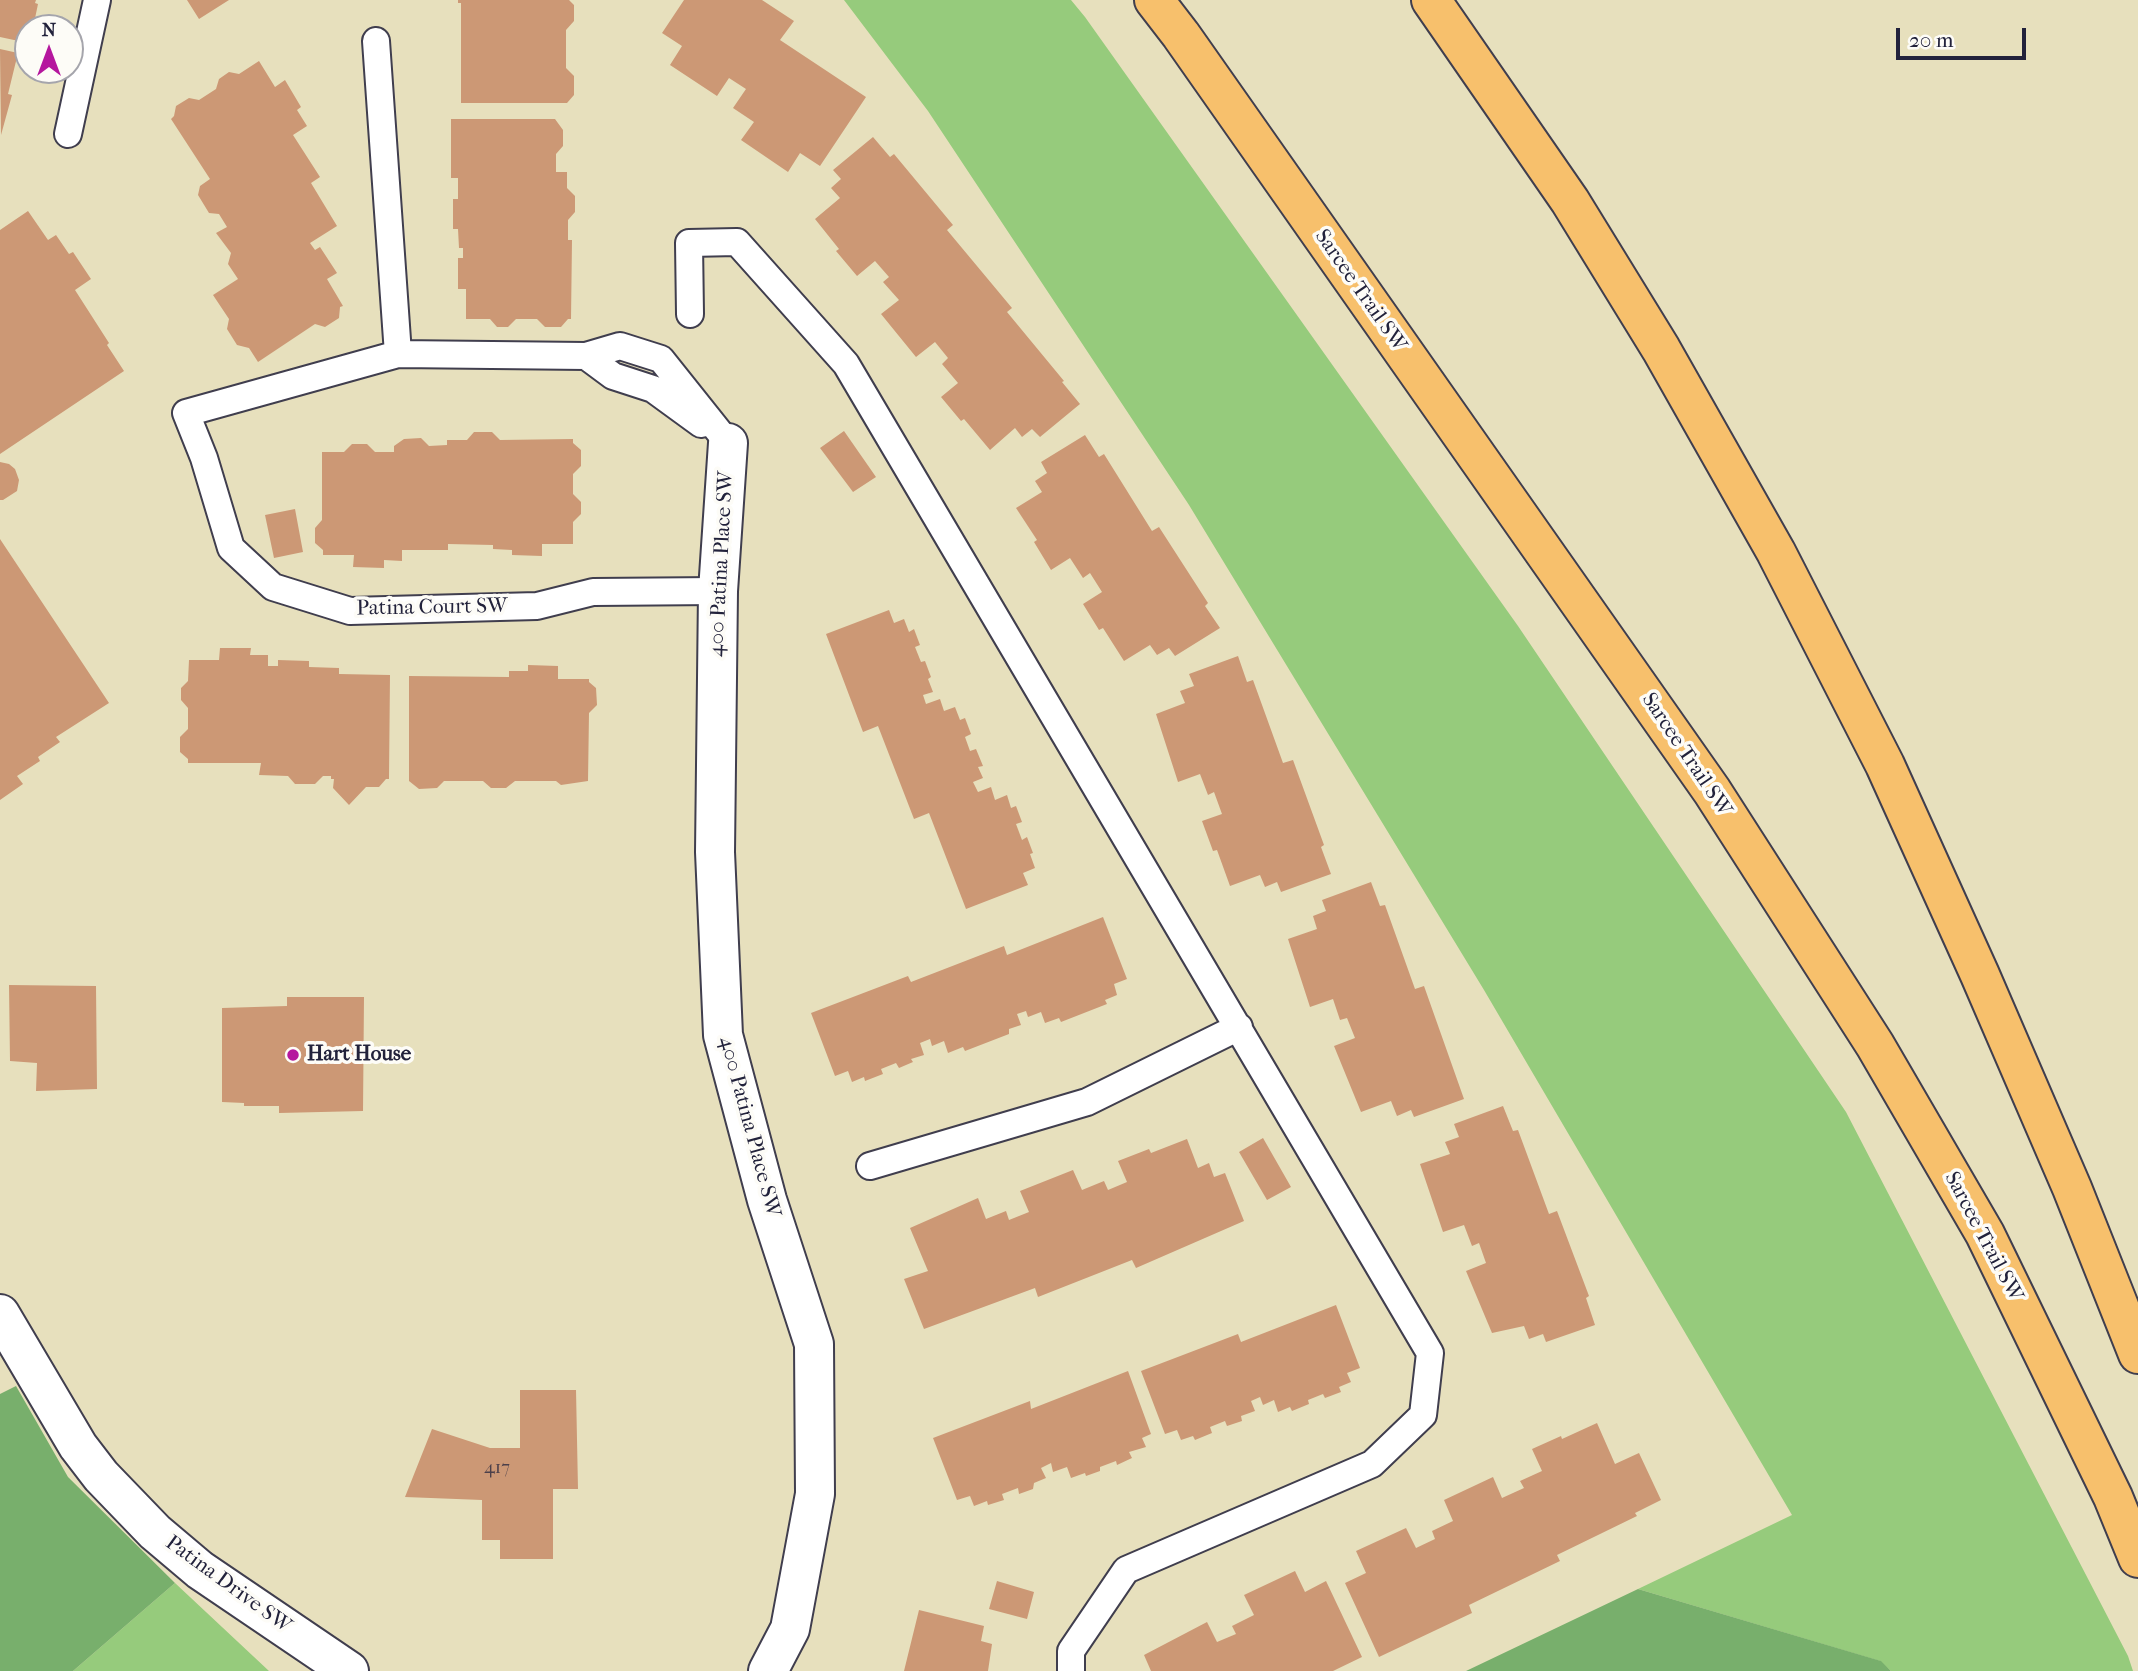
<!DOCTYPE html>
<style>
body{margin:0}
#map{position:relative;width:2138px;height:1671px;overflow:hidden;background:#e7e0bd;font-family:"IM FELL French Canon",serif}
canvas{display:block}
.north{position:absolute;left:14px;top:14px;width:70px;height:70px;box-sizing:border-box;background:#fdfcf7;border:2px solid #a5a5ac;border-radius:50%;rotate:0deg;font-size:19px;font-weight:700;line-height:28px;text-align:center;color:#22223b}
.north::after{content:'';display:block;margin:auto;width:24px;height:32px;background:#b5179e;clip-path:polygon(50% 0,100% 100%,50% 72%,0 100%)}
.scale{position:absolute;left:1896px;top:28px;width:130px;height:32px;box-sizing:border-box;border:4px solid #22223b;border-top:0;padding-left:9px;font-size:21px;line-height:24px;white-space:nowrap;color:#22223b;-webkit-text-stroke:5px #fdfcf7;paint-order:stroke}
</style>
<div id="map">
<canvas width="2138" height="1671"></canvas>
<div class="north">N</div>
<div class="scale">20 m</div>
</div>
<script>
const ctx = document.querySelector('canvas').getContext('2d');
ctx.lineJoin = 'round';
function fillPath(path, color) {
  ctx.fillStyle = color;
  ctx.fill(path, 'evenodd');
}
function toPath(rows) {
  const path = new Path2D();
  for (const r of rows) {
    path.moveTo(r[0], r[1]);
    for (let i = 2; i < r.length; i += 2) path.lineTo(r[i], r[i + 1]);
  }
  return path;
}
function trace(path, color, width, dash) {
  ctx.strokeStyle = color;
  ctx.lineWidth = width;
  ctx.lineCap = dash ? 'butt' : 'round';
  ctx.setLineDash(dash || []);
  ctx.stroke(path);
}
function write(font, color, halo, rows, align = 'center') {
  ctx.font = font + ' "IM FELL French Canon",serif';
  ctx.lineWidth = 7;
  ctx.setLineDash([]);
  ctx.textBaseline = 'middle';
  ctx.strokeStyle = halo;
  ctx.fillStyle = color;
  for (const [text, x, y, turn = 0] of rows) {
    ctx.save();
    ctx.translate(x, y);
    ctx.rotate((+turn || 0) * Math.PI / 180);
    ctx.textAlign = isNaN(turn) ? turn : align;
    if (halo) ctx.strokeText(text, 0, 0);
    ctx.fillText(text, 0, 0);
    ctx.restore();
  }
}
fillPath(toPath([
 [844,0,1071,0,1085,17,1518,626,1846,1112,2128,1656,2133,1671,1891,1671,1880,1661,1638,1589,1792,1515,1484,990,1189,505,928,111],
 [175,1583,269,1671,73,1671]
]), '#96cb7c');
fillPath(toPath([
 [16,1386,68,1477,175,1583,73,1671,0,1671,0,1394],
 [1638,1589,1881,1661,1891,1671,1466,1671]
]), '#78af6c');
fillPath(toPath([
 [0,0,36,0,35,3,38,4,33,28,28,28,28,43,0,37],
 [187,0,229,0,199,19],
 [458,0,569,0,574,5,574,21,566,30,566,68,574,76,574,95,567,103,461,103,461,3,458,3],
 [684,0,762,0,794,21,780,40,866,97,820,166,800,153,788,172,741,140,754,122,733,108,746,89,729,78,717,96,670,65,682,46,662,33],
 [0,49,18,53,8,94,12,95,1,135],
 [259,61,275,87,285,80,301,107,297,110,307,126,293,135,320,177,311,183,337,226,310,243,315,250,320,247,337,273,327,279,343,306,340,307,339,318,325,327,315,324,258,362,249,348,237,345,227,329,229,319,213,295,238,279,228,264,231,253,216,233,227,227,219,214,209,213,198,195,200,186,210,179,171,119,174,116,176,106,189,98,199,100,216,89,219,79,229,72,239,74],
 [451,119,555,119,563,130,563,146,556,154,556,172,567,172,567,188,575,196,575,212,568,220,568,240,572,240,571,319,568,319,561,327,545,327,537,319,516,319,508,327,497,327,490,319,466,319,466,289,458,289,458,258,463,258,463,248,459,248,458,229,453,229,453,199,458,199,458,178,451,178],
 [873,137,890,157,894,154,953,225,947,230,1012,308,1007,312,1064,381,1062,382,1080,404,1040,437,1032,429,1022,437,1015,428,990,450,964,419,961,421,941,397,958,383,942,364,948,358,935,342,916,357,881,314,899,300,883,282,889,277,875,261,857,276,836,251,839,249,815,219,840,198,831,188,841,179,833,170],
 [28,211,48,240,56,235,69,254,73,252,91,279,75,290,109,343,107,345,124,371,0,454,0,230],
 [844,431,876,477,853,492,820,448],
 [474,432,492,432,500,440,573,439,573,443,581,450,581,466,573,474,573,494,581,502,581,514,573,522,573,544,542,544,542,556,512,555,512,550,493,549,493,545,448,544,448,550,402,550,402,561,384,560,384,568,353,567,354,555,323,555,323,550,315,543,315,528,322,520,322,452,344,452,352,444,367,444,375,452,394,452,394,446,404,439,421,438,429,446,447,445,447,440,467,440],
 [1085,435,1099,457,1104,454,1152,531,1159,527,1208,603,1205,606,1220,628,1175,656,1169,648,1157,655,1150,645,1124,661,1103,628,1099,630,1083,604,1102,592,1090,573,1083,578,1070,558,1051,570,1034,542,1037,540,1016,508,1042,492,1035,481,1047,473,1041,462],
 [0,462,9,464,15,469,19,480,17,491,3,500,0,500],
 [295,509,303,552,274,558,265,515],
 [0,539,109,703,56,737,60,742,38,757,40,761,17,776,23,784,0,800],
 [889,610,894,623,904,619,909,632,914,629,920,645,915,647,921,662,925,661,931,677,928,679,933,692,923,695,926,704,940,699,944,711,955,707,960,720,965,718,971,734,965,737,970,751,976,749,983,766,978,767,983,778,973,782,978,792,991,787,995,800,1007,795,1011,808,1016,806,1022,822,1016,824,1022,840,1027,837,1033,853,1030,854,1035,868,1023,873,1028,885,966,909,929,813,914,819,878,726,863,732,826,634],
 [220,648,251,648,250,655,268,655,268,666,278,666,278,660,309,661,309,667,339,668,339,674,390,675,389,779,386,779,379,787,366,787,349,805,333,788,334,779,331,779,331,776,323,776,315,784,295,784,288,776,259,775,261,763,188,763,188,759,180,752,180,737,188,729,188,708,181,700,181,688,188,681,189,660,219,660],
 [1238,656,1247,682,1253,680,1283,763,1293,760,1324,845,1321,847,1331,874,1281,892,1277,882,1265,887,1260,875,1230,886,1217,850,1213,851,1202,821,1222,814,1214,792,1208,795,1200,774,1178,782,1156,714,1185,703,1180,691,1194,686,1189,674],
 [528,665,558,666,558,679,589,679,589,682,596,688,597,705,589,713,588,781,561,785,556,781,515,781,506,788,491,788,483,781,444,781,437,788,419,789,409,781,409,676,509,677,509,671,528,671],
 [1371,882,1380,906,1385,905,1415,989,1424,986,1464,1099,1414,1117,1411,1110,1397,1116,1391,1101,1361,1112,1334,1046,1355,1038,1347,1018,1340,1020,1333,999,1310,1007,1288,939,1317,929,1313,916,1326,911,1322,900],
 [1103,917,1127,979,1114,984,1117,995,1105,1000,1107,1004,1061,1022,1059,1018,1045,1023,1041,1012,1028,1017,1026,1011,1017,1014,1021,1025,1009,1029,1009,1034,965,1051,963,1047,948,1053,944,1041,932,1046,930,1039,920,1043,924,1055,911,1059,913,1062,899,1068,896,1063,881,1069,883,1074,865,1081,864,1077,852,1082,848,1071,835,1076,811,1013,908,976,911,982,1004,946,1007,955],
 [9,985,96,986,97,1089,36,1091,37,1063,10,1061],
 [287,997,364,997,363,1111,279,1113,279,1106,244,1106,244,1103,222,1102,222,1008,287,1006],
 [1503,1106,1513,1131,1518,1130,1549,1214,1557,1211,1589,1296,1586,1298,1595,1325,1546,1342,1543,1334,1529,1339,1524,1326,1492,1333,1466,1271,1486,1263,1479,1243,1472,1246,1464,1225,1443,1232,1420,1164,1450,1154,1445,1142,1459,1137,1454,1124],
 [1263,1138,1291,1187,1267,1200,1239,1152],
 [1187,1139,1198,1168,1209,1163,1214,1177,1225,1173,1244,1221,1136,1268,1132,1260,1038,1297,1035,1288,924,1329,904,1279,928,1271,910,1228,978,1198,986,1219,1006,1211,1009,1220,1029,1212,1020,1191,1073,1170,1082,1190,1104,1181,1108,1190,1127,1182,1118,1161,1149,1149,1151,1153],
 [1336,1305,1360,1368,1347,1373,1351,1382,1339,1387,1341,1392,1325,1398,1323,1394,1308,1400,1309,1404,1292,1411,1290,1407,1278,1412,1274,1400,1263,1405,1260,1397,1251,1401,1255,1411,1241,1416,1242,1421,1227,1426,1225,1421,1210,1427,1212,1433,1195,1440,1193,1436,1181,1440,1177,1430,1165,1434,1141,1371,1238,1334,1241,1342],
 [1128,1371,1151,1434,1142,1438,1146,1447,1129,1452,1132,1458,1117,1465,1116,1461,1100,1467,1100,1471,1086,1476,1085,1473,1071,1478,1067,1467,1053,1472,1051,1463,1041,1468,1046,1478,1034,1483,1033,1489,1019,1494,1018,1488,1002,1494,1004,1500,988,1505,987,1501,974,1506,970,1496,957,1500,933,1438,1030,1401,1031,1409],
 [520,1390,576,1390,578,1489,553,1489,553,1559,500,1559,500,1540,482,1540,482,1500,405,1497,432,1429,490,1448,520,1448],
 [1597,1423,1615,1464,1639,1453,1661,1500,1635,1513,1637,1516,1557,1555,1560,1561,1469,1605,1472,1613,1379,1657,1345,1583,1366,1573,1356,1551,1406,1528,1416,1548,1435,1539,1432,1531,1453,1521,1444,1500,1493,1477,1502,1498,1524,1488,1520,1481,1542,1471,1532,1449,1561,1436,1562,1439],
 [1295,1571,1305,1592,1326,1581,1362,1657,1333,1671,1151,1671,1144,1655,1207,1622,1217,1642,1236,1634,1232,1626,1254,1615,1244,1595],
 [997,1581,1034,1592,1027,1619,989,1609],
 [919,1610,984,1626,981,1641,992,1644,988,1671,904,1671]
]), '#cc9875');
const lane = toPath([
 [376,41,398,354],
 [68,134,97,0],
 [690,314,689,243,737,242,846,364,1430,1353,1423,1415,1372,1464,1126,1570,1071,1651,1071,1671],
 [586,356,613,376,653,389,701,424],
 [718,591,593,592,537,606,350,611,273,587,231,548,204,458,186,413,398,354,586,356,620,346,661,359,728,443],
 [870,1166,1087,1102,1239,1027]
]);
const street = toPath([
 [728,443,718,591,715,852,723,1035,767,1200,814,1344,815,1494,790,1629,768,1671],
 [0,1314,78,1446,101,1476,155,1532,200,1570,349,1671]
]);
const highway = toPath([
 [1154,0,1181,35,1712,791,1875,1045,1985,1234,2113,1497,2138,1558],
 [1431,0,1570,201,1661,349,1776,552,1885,765,1980,975,2072,1188,2138,1354]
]);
trace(lane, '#403e4e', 30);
trace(street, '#403e4e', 42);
trace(highway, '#403e4e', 42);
trace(lane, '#fff', 26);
trace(street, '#fff', 38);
trace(highway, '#f7c06c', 38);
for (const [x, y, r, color] of [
 [293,1055,7,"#b5179e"]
]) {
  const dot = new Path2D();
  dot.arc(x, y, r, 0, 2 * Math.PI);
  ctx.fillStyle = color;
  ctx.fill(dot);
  trace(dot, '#fdfcf7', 2.5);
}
write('18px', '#4c404a', null, [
 ["417",497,1469]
]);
write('21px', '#22223b', '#fdfcf7', [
 ["Sarcee Trail SW",1360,291,55],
 ["400 Patina Place SW",722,564,-87],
 ["Patina Court SW",432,608,-1],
 ["Sarcee Trail SW",1686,755,56],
 ["400 Patina Place SW",749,1127,75],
 ["Sarcee Trail SW",1983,1237,62],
 ["Patina Drive SW",228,1585,36]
]);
write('bold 21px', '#22223b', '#fdfcf7', [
 ["Hart House",307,1055]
], 'left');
</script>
